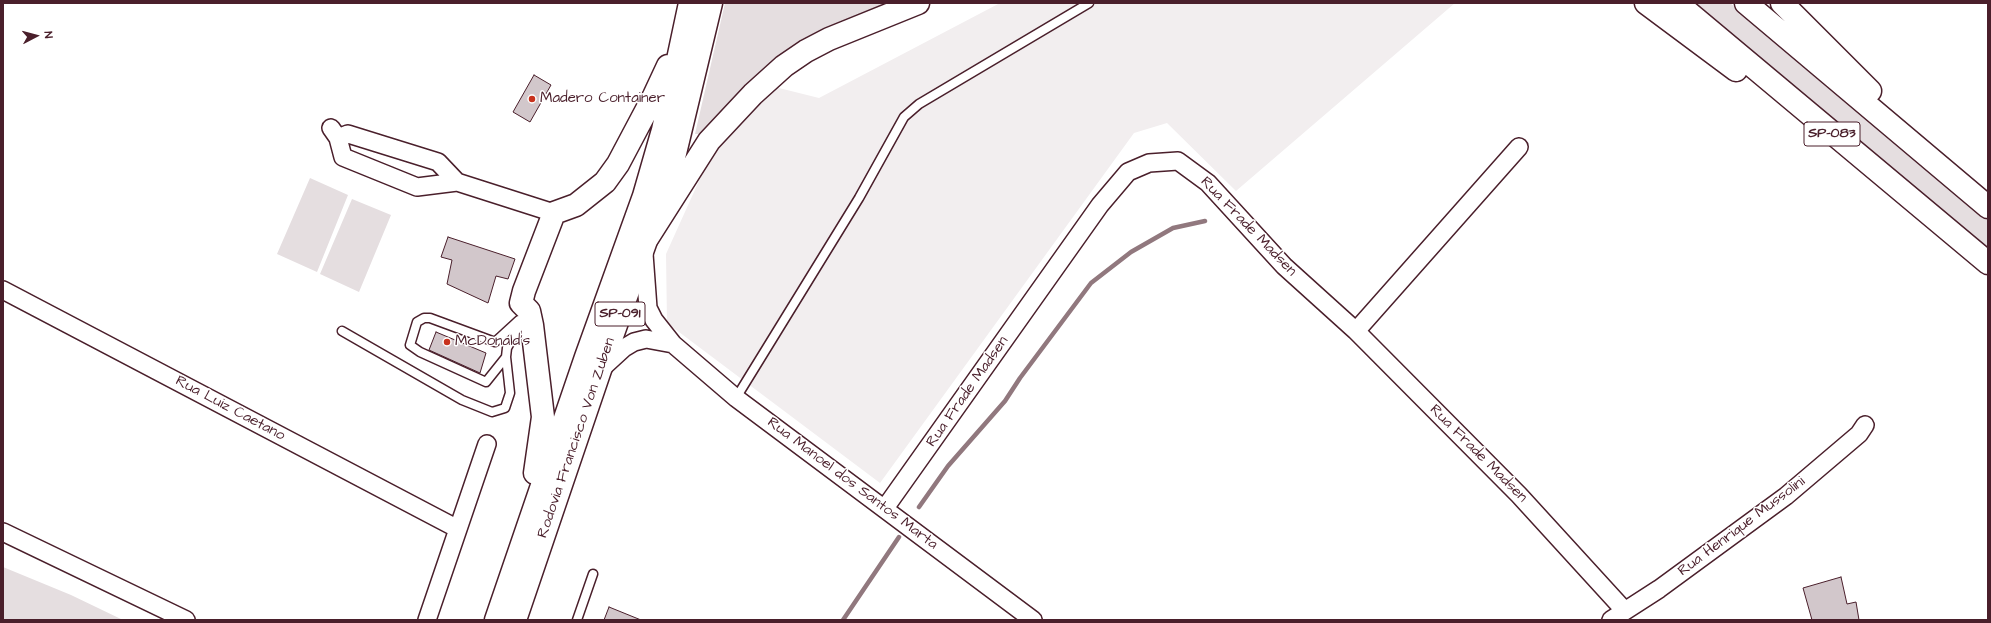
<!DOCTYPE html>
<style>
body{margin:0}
#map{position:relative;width:1991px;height:623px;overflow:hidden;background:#fff;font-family:"Architects Daughter",sans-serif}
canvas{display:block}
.frame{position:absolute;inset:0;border:4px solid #4a1f2b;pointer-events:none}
.north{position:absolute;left:16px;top:16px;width:40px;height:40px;-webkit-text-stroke:3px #fff;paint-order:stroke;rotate:84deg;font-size:11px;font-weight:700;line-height:16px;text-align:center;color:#4a1f2b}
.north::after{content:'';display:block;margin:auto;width:14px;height:18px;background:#4a1f2b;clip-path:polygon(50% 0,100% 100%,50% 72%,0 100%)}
</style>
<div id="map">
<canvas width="1991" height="623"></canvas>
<div class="frame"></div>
<div class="north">N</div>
</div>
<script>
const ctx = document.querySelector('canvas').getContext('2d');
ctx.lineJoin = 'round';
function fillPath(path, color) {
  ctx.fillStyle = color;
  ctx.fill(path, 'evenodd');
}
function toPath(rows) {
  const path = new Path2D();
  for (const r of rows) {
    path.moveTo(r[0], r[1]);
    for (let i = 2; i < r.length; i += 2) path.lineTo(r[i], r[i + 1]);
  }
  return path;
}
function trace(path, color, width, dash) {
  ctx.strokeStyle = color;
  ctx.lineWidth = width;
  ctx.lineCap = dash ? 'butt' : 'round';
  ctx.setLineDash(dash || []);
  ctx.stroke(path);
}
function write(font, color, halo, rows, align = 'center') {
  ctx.font = font + ' "Architects Daughter",sans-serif';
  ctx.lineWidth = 3;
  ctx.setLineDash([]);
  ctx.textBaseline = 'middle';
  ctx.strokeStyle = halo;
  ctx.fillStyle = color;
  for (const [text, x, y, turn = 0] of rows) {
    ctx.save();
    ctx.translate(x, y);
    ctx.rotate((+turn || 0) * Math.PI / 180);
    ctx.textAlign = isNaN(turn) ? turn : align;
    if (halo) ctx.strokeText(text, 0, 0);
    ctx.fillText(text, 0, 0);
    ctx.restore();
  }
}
fillPath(toPath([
 [1000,3,1455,3,1236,191,1167,123,1134,133,880,483,667,323,666,254,712,152,771,86,819,98]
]), '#f2eeef');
fillPath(toPath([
 [725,3,895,3,705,134,695,134],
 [1693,3,1730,3,1988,219,1988,249],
 [310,178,348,195,317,272,277,254],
 [352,199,391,215,359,292,320,274],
 [3,567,71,595,123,620,3,620]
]), '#e5dee0');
trace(toPath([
 [919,507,948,466,1005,401,1020,378,1091,283,1131,252,1173,228,1205,221],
 [843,620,899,537]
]), '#91787e', 4.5);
const building = toPath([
 [534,75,551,85,530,122,513,112,534,75],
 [448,237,515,259,508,279,496,276,488,303,447,284,452,260,441,257,448,237],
 [436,332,486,353,480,373,429,350,436,332],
 [1841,577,1847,604,1856,602,1859,620,1812,620,1803,588,1841,577],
 [609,607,641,620,604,620,609,607]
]);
fillPath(building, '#d2c7cb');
trace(building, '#4a1f2b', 1);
const service = toPath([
 [530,320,519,320,495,342,430,318,424,318,417,322,410,345,420,352,486,382,506,357,507,348,518,328,522,326,531,331],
 [342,331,462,400,492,412,505,408,510,393,506,357],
 [736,398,859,198,904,117,919,104,1089,3],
 [577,620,593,574]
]);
const minor = toPath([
 [331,128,338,138,343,157,417,187,457,182,554,213],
 [338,138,348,134,438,162,457,182],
 [644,254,648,308,654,320,673,344,736,398,1033,620],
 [3,290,458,529],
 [1356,331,1519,147],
 [600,370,624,348,634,342,646,339,673,344],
 [885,508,1100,205,1128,172,1149,163,1178,161,1208,183,1284,266,1356,331,1519,495,1625,611],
 [3,532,186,620],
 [427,620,487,444],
 [1611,620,1659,589,1786,496,1859,434,1865,425]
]);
const primary = toPath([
 [535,473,543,417,532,325,529,311,521,303,524,291,554,213,576,205,605,182,618,164,654,96,668,66],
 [496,620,586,357,644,196,663,130,690,3],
 [515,620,600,370,671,170,711,3]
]);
const motorway = toPath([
 [1646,3,1736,70],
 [1677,3,1988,263],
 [1746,3,1988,207],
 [1782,3,1870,91],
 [648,237,709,141,753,94,784,66,806,51,829,39,918,3]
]);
trace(service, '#4a1f2b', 11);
trace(minor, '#4a1f2b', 20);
trace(primary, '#4a1f2b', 25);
trace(motorway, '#4a1f2b', 25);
trace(service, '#fff', 8);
trace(minor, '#fff', 17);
trace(primary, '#fff', 22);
trace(motorway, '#fff', 22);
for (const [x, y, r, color] of [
 [532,99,4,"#c8321e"],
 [447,342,4,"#c8321e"]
]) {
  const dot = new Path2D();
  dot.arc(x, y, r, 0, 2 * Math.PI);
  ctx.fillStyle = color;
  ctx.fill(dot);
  trace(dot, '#fff', 1.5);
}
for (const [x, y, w] of [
 [1832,134,56],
 [620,314,50]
]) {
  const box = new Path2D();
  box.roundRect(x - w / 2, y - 12, w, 24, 3);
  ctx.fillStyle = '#fff';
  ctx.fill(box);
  trace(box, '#4a1f2b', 1);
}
write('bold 14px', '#4a1f2b', null, [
 ["SP-083",1832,134],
 ["SP-091",620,314]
]);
write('15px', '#4a1f2b', '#fff', [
 ["Madero Container",540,99],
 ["McDonald's",455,342]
], 'left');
write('15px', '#4a1f2b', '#fff', [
 ["Rua Frade Madsen",1248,227,46],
 ["Rua Frade Madsen",968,392,-55],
 ["Rua Luiz Caetano",230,409,28],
 ["Rodovia Francisco Von Zuben",577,438,-71],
 ["Rua Frade Madsen",1478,454,45],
 ["Rua Manoel dos Santos Marta",852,484,37],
 ["Rua Henrique Mussolini",1742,527,-37]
]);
</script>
